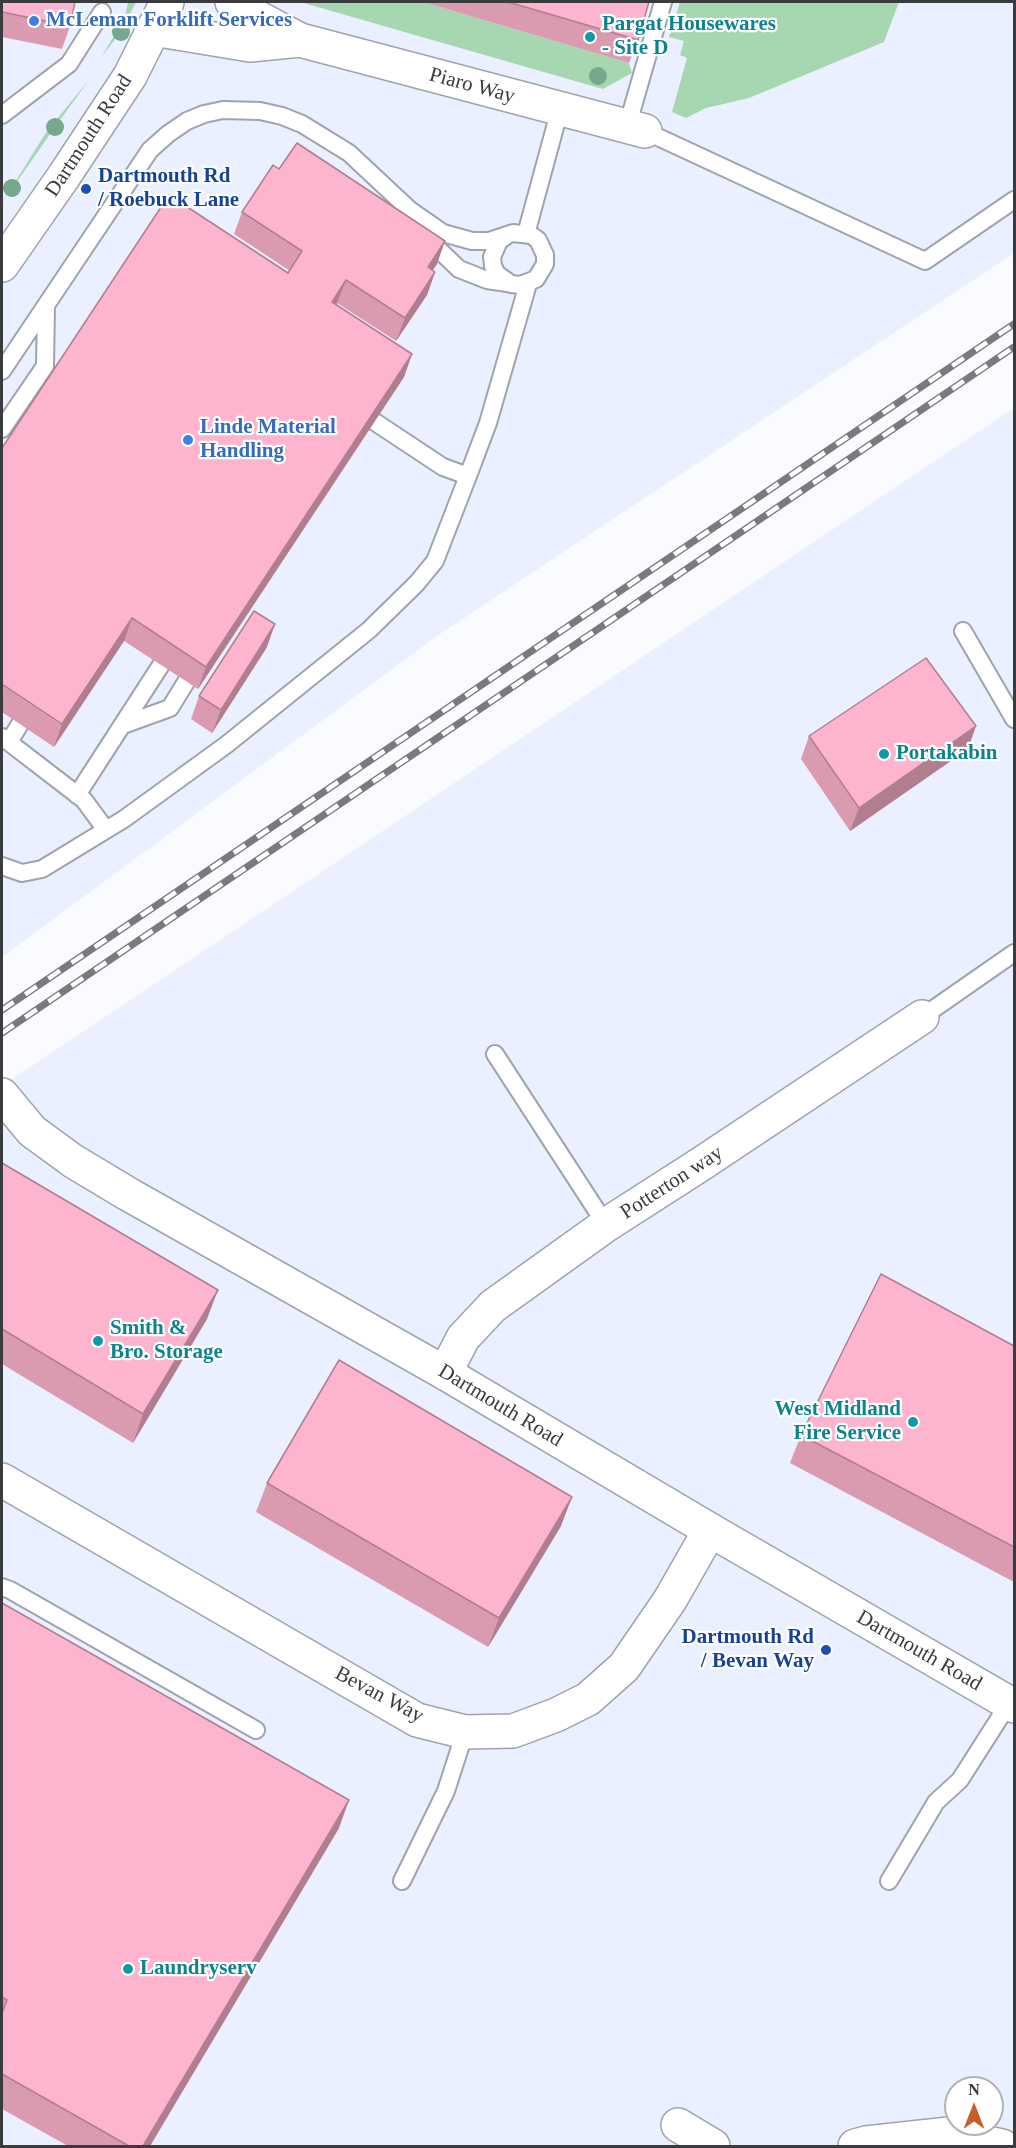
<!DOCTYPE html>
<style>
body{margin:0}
#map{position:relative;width:1016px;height:2148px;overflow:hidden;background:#f9fbff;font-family:"Times New Roman",serif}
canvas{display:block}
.frame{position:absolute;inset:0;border:3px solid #393b3f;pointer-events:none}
.north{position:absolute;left:944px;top:2076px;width:60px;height:60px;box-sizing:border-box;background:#fff;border:2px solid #b0b1b2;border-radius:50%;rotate:0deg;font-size:16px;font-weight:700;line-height:24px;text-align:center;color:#393b3f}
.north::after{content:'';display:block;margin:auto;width:21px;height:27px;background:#c35f28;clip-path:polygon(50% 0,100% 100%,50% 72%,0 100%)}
</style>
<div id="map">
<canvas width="1016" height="2148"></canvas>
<div class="frame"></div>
<div class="north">N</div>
</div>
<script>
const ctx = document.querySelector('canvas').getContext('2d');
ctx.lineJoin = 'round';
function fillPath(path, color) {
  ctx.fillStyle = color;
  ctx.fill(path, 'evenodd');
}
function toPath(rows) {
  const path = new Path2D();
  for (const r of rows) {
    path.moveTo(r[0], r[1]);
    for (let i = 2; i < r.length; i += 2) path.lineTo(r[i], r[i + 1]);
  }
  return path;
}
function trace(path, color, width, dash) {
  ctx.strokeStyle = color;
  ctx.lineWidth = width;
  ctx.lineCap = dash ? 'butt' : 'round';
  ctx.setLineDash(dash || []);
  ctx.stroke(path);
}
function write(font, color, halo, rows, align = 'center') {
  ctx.font = font + ' "Times New Roman",serif';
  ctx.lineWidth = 4.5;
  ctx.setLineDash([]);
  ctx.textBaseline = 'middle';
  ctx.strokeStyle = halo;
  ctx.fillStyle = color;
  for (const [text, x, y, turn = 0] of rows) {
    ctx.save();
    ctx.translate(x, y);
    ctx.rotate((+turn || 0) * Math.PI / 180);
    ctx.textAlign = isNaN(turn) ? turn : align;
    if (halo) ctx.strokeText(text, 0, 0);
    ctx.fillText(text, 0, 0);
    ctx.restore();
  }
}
fillPath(toPath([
 [2,2,1014,2,1014,253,437,636,2,957],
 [1014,408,1014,2146,2,2146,2,1086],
 [956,2088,992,2088,992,2124,956,2124]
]), '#eaf0ff');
fillPath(toPath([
 [128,2,136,2,121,32,102,56,125,17],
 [300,2,423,2,629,63,632,73,603,89],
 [680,2,899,2,884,42,749,98,706,108,686,118,672,112,687,58,680,55,684,41,669,37],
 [89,80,55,127,2,203,47,131]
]), '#a6d7b1');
const service = toPath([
 [2,115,69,64,102,12],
 [627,127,663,2],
 [645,131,925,261,1014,200],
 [427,234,438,249,459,269,487,280,507,283],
 [526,234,560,109],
 [2,371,150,150,168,134,187,121,204,114,223,110,260,111,282,116,302,124,349,153,410,210,443,233,472,241,489,241,513,233,531,235,538,240,545,255,545,264,536,279,520,285,511,284,497,274,493,266,492,257,499,241,506,236],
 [375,422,443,467,468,476],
 [2,429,45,366,46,306],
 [963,631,1014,719],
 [123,725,170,708,186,682],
 [2,737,84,800,106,830],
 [9,742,20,724],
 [77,795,161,665],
 [2,866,22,873,42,869,124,819,226,745,369,630,417,583,435,561,468,476,488,423,528,284],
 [922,1017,1014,953],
 [495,1054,606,1225],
 [2,1587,10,1590,256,1730],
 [402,1881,446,1791,465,1732],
 [889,1881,936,1802,960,1780,1009,1703]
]);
const minor = toPath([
 [232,2,240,8,300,40,645,131],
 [153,29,250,45,300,40],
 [445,1373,463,1338,493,1306,606,1225,701,1164,922,1017],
 [2,1480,417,1720,465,1732,513,1731,556,1715,588,1699,624,1667,670,1600,710,1530],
 [678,2125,713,2146],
 [855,2146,866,2143,949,2134,1002,2146]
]);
const tertiary = toPath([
 [2,265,64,176,130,76,167,2],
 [2,1095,32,1131,73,1161,128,1194,445,1373,710,1530,1014,1706]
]);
trace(service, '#9fa3ad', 20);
trace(minor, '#9fa3ad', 36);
trace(tertiary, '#9fa3ad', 36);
trace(service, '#fff', 16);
trace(minor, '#fff', 33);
trace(tertiary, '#fff', 33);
const rail = toPath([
 [2,1010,1014,324],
 [2,1033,1014,347]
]);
trace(rail, '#787a7e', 7);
trace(rail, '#fff', 4.5, [14]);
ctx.fillStyle = '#75a88e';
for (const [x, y] of [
 [121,32],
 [598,76],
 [55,127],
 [12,188]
]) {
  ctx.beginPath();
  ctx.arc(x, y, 9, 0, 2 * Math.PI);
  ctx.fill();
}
fillPath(toPath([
 [2,2,70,26,62,49,2,37],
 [423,2,649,2,638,40,629,63],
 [242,212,437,264,433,270,435,272,427,295,396,341,337,303,336,305,412,354,404,377,198,689,124,641,54,747,2,712,2,448,288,273,290,271,234,234],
 [267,647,212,733,191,719,199,696],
 [809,736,968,749,850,831,801,759],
 [2,1163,207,1319,133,1443,2,1364],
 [1014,1346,1014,1582,790,1463,801,1435],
 [267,1483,561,1526,488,1647,256,1512],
 [2,1603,339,1828,150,2146,68,2146,2,2109]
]), '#da9bb1');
fillPath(toPath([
 [445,241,437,264,419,290,428,267],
 [435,272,427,295,396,341,405,318],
 [346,280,337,303,323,325,332,302],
 [412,354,404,377,198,689,206,667],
 [132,618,124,641,54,747,62,724],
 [275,624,267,647,212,733,221,710],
 [976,726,968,749,850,831,859,808],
 [218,1290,207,1319,133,1443,143,1414],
 [572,1497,561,1526,488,1647,499,1618],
 [349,1800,339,1828,150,2146,143,2146]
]), '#b17e90');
const building = toPath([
 [2,2,75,2,70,26,2,12,2,2],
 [508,2,649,2,638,40,508,2],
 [297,143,445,241,428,267,435,272,405,318,346,280,332,302,412,354,206,667,132,618,62,724,2,684,2,448,169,195,288,273,302,251,242,212,273,165,279,169,297,143],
 [254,611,275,624,221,710,199,696,254,611],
 [926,658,976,726,859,808,809,736,926,658],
 [2,1163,218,1290,143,1414,2,1329,2,1163],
 [881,1274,1014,1346,1014,1547,801,1435,881,1274],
 [339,1360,572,1497,499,1618,267,1483,339,1360],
 [2,1603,349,1800,143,2146,129,2146,2,2074,2,2013,7,2000,2,1997,2,1603]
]);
fillPath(building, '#fdb4ce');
trace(building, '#b17e90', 1.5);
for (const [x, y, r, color] of [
 [34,21,6,"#3f7fe0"],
 [590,37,6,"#0f9aa8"],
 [86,189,6,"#1a4fb4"],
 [188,440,6,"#3f7fe0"],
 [884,754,6,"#0f9aa8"],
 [98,1341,6,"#0f9aa8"],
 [913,1422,6,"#0f9aa8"],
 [826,1650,6,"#1a4fb4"],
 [128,1969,6,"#0f9aa8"]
]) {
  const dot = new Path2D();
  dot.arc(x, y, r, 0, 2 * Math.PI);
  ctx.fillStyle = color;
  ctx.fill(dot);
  trace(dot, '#fff', 2);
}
write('bold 21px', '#366cbe', '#fff', [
 ["McLeman Forklift Services",46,21],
 ["Linde Material",200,428],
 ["Handling",200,452]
], 'left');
write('bold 21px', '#0d838f', '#fff', [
 ["Pargat Housewares",602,25],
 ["- Site D",602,49],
 ["Portakabin",896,754],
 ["Smith &",110,1329],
 ["Bro. Storage",110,1353],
 ["West Midland",901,1410,"right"],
 ["Fire Service",901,1434,"right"],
 ["Laundryserv",140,1969]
], 'left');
write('21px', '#393b3f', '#fff', [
 ["Piaro Way",472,86,15],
 ["Dartmouth Road",89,136,-57],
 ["Potterton way",672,1183,-33],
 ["Dartmouth Road",500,1406,31],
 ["Dartmouth Road",919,1651,30],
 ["Bevan Way",379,1695,28]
]);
write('bold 21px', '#164399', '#fff', [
 ["Dartmouth Rd",98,177],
 ["/ Roebuck Lane",98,201],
 ["Dartmouth Rd",814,1638,"right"],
 ["/ Bevan Way",814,1662,"right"]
], 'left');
</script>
